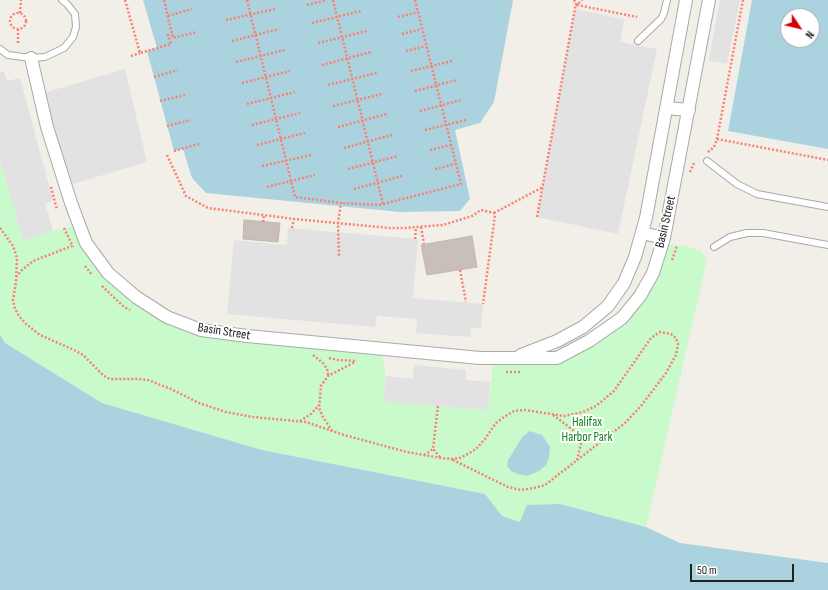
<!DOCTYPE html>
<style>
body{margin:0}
#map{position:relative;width:828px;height:590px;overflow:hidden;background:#f2efe9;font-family:"Sofia Sans Condensed",sans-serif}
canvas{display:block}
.north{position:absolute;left:780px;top:8px;width:40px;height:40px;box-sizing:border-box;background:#fff;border:1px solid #a7a7a7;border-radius:50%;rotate:125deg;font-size:11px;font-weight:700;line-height:16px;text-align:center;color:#222}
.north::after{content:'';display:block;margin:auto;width:14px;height:18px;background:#d40000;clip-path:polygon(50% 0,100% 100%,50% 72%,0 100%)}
.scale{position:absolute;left:690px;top:564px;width:104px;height:18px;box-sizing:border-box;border:2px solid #222;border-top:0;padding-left:5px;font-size:12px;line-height:14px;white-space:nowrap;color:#222;-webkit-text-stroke:3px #fff;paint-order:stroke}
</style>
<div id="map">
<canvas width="828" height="590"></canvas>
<div class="north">N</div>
<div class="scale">50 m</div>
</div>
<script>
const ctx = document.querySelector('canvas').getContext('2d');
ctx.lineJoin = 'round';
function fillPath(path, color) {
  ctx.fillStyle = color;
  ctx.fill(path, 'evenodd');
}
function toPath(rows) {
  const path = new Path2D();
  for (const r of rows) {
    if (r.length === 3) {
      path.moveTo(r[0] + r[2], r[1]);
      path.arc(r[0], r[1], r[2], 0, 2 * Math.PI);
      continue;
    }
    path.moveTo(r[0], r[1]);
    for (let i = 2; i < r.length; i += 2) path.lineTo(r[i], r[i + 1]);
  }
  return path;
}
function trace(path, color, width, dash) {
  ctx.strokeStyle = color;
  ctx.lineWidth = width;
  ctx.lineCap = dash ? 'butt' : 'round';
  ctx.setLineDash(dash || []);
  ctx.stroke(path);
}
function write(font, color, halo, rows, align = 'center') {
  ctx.font = font + ' "Sofia Sans Condensed",sans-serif';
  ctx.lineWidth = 4;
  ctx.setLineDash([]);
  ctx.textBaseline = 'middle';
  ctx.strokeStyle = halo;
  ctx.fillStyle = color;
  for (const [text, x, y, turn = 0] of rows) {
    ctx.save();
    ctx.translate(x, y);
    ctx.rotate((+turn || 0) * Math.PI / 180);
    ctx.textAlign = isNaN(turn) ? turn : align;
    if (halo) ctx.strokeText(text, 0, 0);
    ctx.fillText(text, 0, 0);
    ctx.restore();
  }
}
fillPath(toPath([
 [0,161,23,239,53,231,80,225,86,243,136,297,201,330,381,348,386,376,384,402,488,410,494,357,557,358,622,318,662,244,685,246,701,251,707,260,646,527,560,504,521,523,502,516,485,494,262,450,102,403,5,343,0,335]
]), '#c8facc');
fillPath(toPath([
 [720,0,740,0,727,64,709,61],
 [575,9,624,19,620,42,657,49,618,234,537,217],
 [125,69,147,162,66,186,40,94],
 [0,72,4,72,7,81,20,78,53,200,45,204,53,231,23,240,0,161],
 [288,228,418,239,413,298,483,304,481,328,471,328,470,337,416,333,417,319,377,316,375,327,227,314,234,240,287,245],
 [414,365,466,370,466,380,490,382,488,410,384,402,386,376,413,379]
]), '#e2e2e2');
fillPath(toPath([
 [143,0,513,0,494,102,480,123,455,130,470,199,460,211,400,212,206,193,192,178,183,149,174,151,147,51,157,48],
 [752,0,828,0,828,149,728,131],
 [788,16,812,16,812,40,788,40],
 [0,335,5,343,102,403,262,450,485,494,502,516,520,522,527,505,560,504,646,527,680,543,828,563,828,590,0,590],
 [530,431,542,435,550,447,549,458,546,465,539,471,527,476,518,474,511,471,507,466,508,460,523,436]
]), '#aad3df');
const building = toPath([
 [244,220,280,223,278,242,243,239,244,220],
 [472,236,477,267,427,275,421,245,472,236]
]);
fillPath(building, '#c7bfb8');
trace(building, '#c4b6ab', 1);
const service = toPath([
 [638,41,661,19,664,13,667,0],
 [0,49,8,55,31,58,45,57,64,48,73,37,76,27,75,14,67,4,62,0],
 [707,161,737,184,757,194,828,207],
 [714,247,730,237,747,233,763,233,828,245]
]);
const minor = toPath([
 [31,58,47,127,71,203,86,243,108,273,136,297,167,317,201,330,247,336,480,358,557,358,589,341,622,318,640,296,653,273,664,238,709,0],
 [666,108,689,110],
 [642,233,664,238],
 [521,355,557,341,583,327,608,306,624,283,635,257,646,218,686,0]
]);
trace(service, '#a9a9a9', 8);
trace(minor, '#a9a9a9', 14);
trace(toPath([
 [125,0,140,53,171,44,168,35,172,34],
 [164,0,173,38,197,32],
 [247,0,295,197,341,203,338,223,339,257],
 [333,0,383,204,379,205,341,203],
 [574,0,577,5,582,0],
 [307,5,327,0],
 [577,5,637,17],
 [18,21,8],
 [20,13,21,0],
 [168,16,192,9],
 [398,17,418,12],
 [226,20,275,9],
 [312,23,361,11],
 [402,34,422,29],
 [232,41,279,29],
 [18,43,18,29],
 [318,43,367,31],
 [406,51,426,46],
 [131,56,140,53],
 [236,62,285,50],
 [322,65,371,52],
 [411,71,452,61],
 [154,77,178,70],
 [242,83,290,71],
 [328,85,377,73],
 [415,91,457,80],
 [160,101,185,95],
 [247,104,295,92],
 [333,106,382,94],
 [420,111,461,100],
 [252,125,300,113],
 [167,126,191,120],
 [338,127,387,114],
 [425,130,466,120],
 [717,139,828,160],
 [257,145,305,133],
 [344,148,392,135],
 [430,150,451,145],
 [174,151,199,144],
 [708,152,714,147,717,139,743,0],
 [167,155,186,196,208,208,294,219,390,228,404,228,443,225,472,216,481,210,494,213,495,215,483,304],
 [262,166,311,155],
 [348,169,398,156],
 [435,169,456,164],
 [690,172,694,163],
 [51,187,57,210],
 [267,187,315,175],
 [354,189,402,176],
 [383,204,461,184,415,0],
 [494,213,543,187],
 [537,217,576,3],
 [263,222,264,215],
 [421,227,424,244],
 [0,228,13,246,17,258,16,282,13,300,15,309,19,316,26,324,40,335,74,350,83,355,104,376,110,379,138,379,148,380,171,389,199,403,226,412,253,417,306,422,344,435,407,452,441,458,451,459,460,458,466,455,476,449,485,439,496,423,504,417,514,411,525,410,564,416,583,412,596,406,614,391,651,338,660,332,671,334,676,338,678,344,676,355,666,373,641,406,625,423,545,485,534,488,521,490,508,487,451,459],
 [64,228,73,247],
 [292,228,294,219],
 [415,239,416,227],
 [672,260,677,246],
 [85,266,92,275],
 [460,270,466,302],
 [16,277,22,270,33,261,72,246],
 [102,286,124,307,130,310],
 [313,355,324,364,328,371,328,376],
 [329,358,338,360,357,361],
 [506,372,521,372],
 [438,406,433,449,440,457],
 [553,415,573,430,578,437,581,444,577,460],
 [300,421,311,414,319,405],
 [332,431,323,417,319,408,321,386,328,376,355,362],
 [424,455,433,449]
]), '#fa8072', 2.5, [2, 2]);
trace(service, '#fff', 6);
trace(minor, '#fff', 12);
write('13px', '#222', '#fff', [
 ["Basin Street",666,222,-77],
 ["Basin Street",224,332,9]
]);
write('13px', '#0c8416', '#fff', [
 ["Halifax",587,423],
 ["Harbor Park",587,438]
]);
</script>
